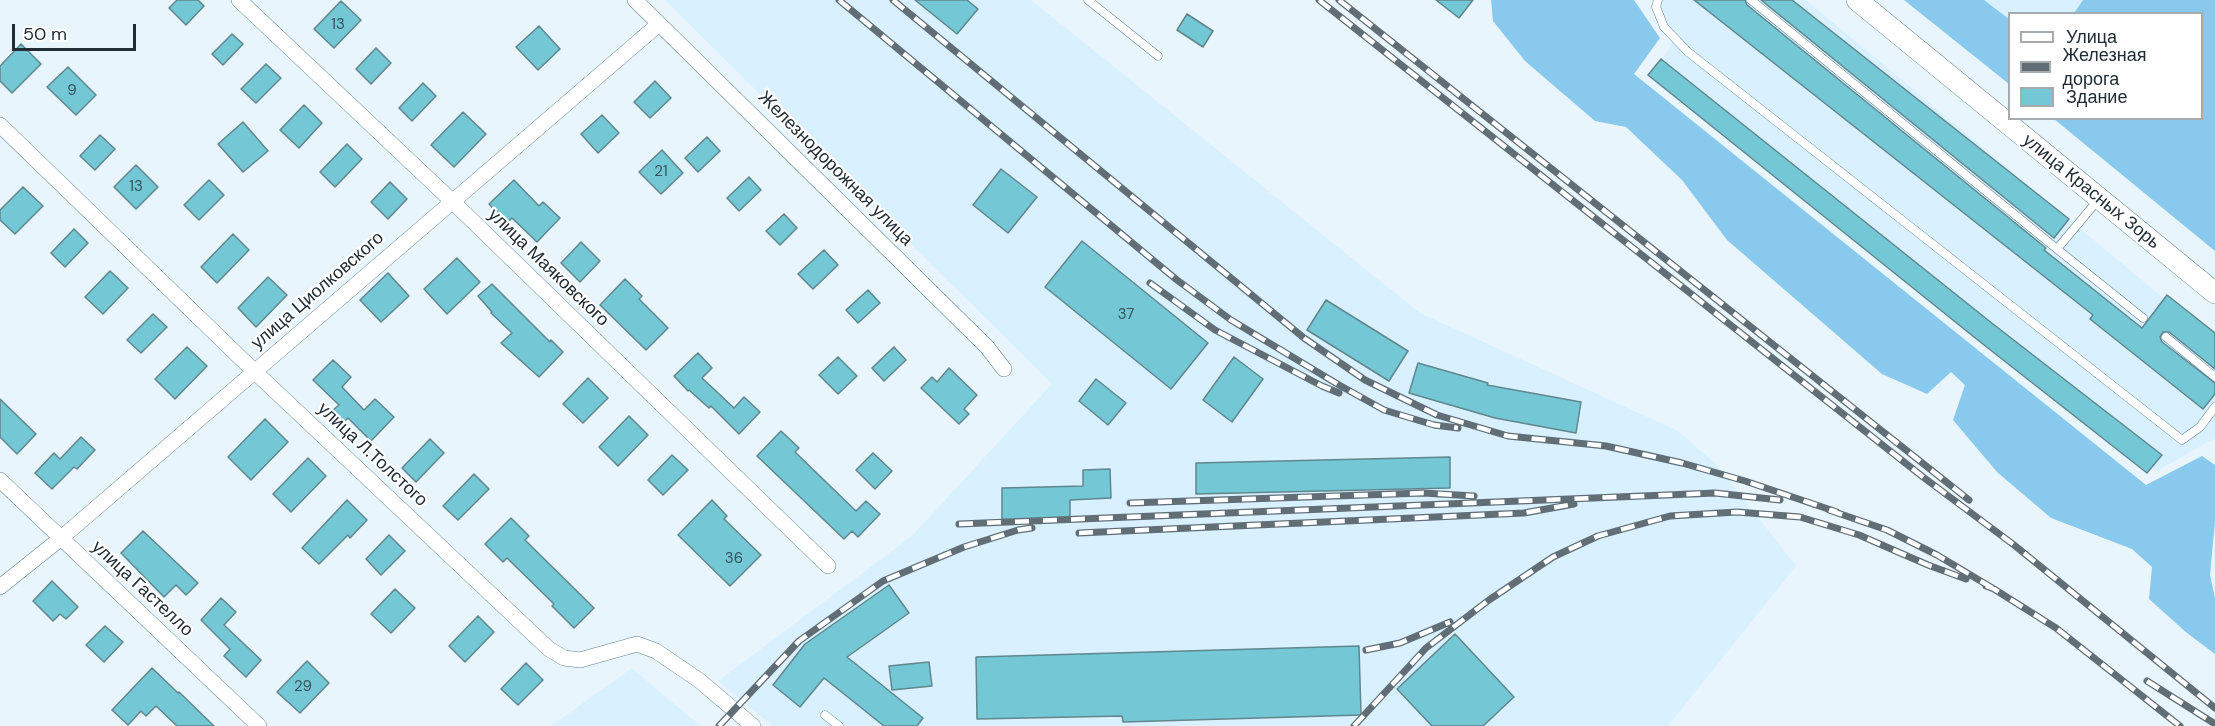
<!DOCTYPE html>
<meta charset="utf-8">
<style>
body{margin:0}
#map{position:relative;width:2215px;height:726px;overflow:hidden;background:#e8f5fd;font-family:"DM Sans",sans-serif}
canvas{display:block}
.legend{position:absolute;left:2008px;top:12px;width:195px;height:108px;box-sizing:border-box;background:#fff;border:2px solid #a6abae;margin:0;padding:8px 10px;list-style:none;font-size:18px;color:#212d35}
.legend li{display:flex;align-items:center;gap:12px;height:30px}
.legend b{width:30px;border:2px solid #a6abae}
.scale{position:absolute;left:12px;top:24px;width:124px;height:27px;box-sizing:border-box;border:3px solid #212d35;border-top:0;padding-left:8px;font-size:18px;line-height:21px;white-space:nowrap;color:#212d35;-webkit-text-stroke:4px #fff;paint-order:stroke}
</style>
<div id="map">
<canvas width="2215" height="726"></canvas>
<ul class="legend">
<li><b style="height:8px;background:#fff"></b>Улица</li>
<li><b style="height:8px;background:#616e76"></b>Железная дорога</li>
<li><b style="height:16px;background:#74c7d4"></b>Здание</li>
</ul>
<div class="scale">50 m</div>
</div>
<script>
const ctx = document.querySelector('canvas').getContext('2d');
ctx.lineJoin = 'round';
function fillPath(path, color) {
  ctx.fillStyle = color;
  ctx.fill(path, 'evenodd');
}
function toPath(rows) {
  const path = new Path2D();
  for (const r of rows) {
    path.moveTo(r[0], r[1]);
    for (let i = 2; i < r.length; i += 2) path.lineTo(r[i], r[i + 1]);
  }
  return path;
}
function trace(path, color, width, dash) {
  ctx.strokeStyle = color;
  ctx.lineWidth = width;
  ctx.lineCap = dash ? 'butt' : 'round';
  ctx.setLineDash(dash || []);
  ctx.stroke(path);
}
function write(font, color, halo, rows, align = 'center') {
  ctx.font = font + ' "DM Sans",sans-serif';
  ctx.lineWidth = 4.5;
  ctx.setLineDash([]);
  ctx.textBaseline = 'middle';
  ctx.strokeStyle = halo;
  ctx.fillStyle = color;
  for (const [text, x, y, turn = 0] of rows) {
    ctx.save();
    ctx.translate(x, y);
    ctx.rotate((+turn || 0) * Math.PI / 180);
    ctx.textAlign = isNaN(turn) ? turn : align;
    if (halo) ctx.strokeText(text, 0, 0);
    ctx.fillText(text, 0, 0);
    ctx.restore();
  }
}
fillPath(toPath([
 [665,0,1031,0,1420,313,1678,431,1718,466,1796,566,1668,726,773,726,718,681,912,536,1052,384],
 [1662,0,1806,0,2215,341,2215,438,2157,471,1650,78,1672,44,1657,9],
 [1972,0,2083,0,2077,13,2010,14,2009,28],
 [632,668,700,726,551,726]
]), '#d8f0ff');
fillPath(toPath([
 [1491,0,1634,0,1660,38,1634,74,2146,485,2202,456,2215,465,2215,521,2210,575,2215,598,2215,654,2187,633,2149,599,2152,567,2132,549,2051,518,1997,472,1953,420,1965,385,1951,372,1927,394,1882,374,1727,240,1682,180,1626,127,1595,121,1525,61,1493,21],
 [1904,0,1984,0,2009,19,2009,84],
 [2083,0,2215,0,2215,251,2054,119,2202,118,2202,14,2074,13]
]), '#89c9ed');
const building = toPath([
 [177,0,198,0,204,6,186,25,169,8,177,0],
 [915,0,967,0,978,9,957,34,915,0],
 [1436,0,1473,0,1459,18,1436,0],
 [1694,0,1745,0,1747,5,2046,248,2044,250,2142,328,2167,295,2215,333,2215,369,2169,332,2163,332,2160,337,2162,342,2215,383,2215,394,2203,409,2090,319,2093,315,1694,0],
 [1761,0,1792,0,2069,219,2054,238,1761,0],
 [341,1,361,20,334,48,314,29,341,1],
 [1187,14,1213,31,1203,47,1177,30,1187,14],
 [539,26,560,49,538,70,516,47,539,26],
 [232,34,243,44,223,65,212,54,232,34],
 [21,44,41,64,12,93,0,81,0,66,21,44],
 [376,48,391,63,371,84,356,69,376,48],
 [1661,59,1993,324,2162,455,2147,473,1979,341,1648,75,1661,59],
 [266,64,281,78,256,103,241,89,266,64],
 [68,67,96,95,76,115,47,87,68,67],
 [655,81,671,98,650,118,634,102,655,81],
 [423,83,436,96,412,121,399,108,423,83],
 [304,105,322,123,299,148,280,130,304,105],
 [463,112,486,134,454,167,431,145,463,112],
 [602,115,619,133,598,153,581,134,602,115],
 [243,122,268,151,243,172,218,144,243,122],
 [100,135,115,149,95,170,80,156,100,135],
 [707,137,720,151,698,172,685,158,707,137],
 [347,144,362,159,335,187,320,172,347,144],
 [662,150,683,173,661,194,639,172,662,150],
 [136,165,158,187,136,209,114,187,136,165],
 [1001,169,1037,197,1008,233,973,205,1001,169],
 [749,177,761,190,739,211,727,198,749,177],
 [209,180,224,195,199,220,184,205,209,180],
 [514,180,539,206,543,202,560,218,537,242,512,218,507,223,489,204,514,180],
 [390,182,407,199,388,219,371,202,390,182],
 [23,187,43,206,15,234,0,220,0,210,23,187],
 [784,214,797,228,780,245,766,231,784,214],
 [74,229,88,243,65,267,51,253,74,229],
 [233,234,249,250,217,283,201,267,233,234],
 [1082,241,1208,343,1171,389,1045,287,1082,241],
 [581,242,600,261,580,282,561,263,581,242],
 [824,250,838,265,813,289,798,274,824,250],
 [457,258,480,282,447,314,424,289,457,258],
 [110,271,128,288,103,314,85,297,110,271],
 [388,273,409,296,381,322,360,300,388,273],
 [268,277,287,295,256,327,238,308,268,277],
 [625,279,642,296,639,299,668,328,646,350,600,305,625,279],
 [492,284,550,342,551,340,563,352,539,377,501,343,512,333,491,313,492,312,478,296,492,284],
 [868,290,880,303,858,323,846,310,868,290],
 [1326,300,1408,351,1389,381,1307,330,1326,300],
 [153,314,167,327,141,353,127,340,153,314],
 [187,347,207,366,175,399,155,379,187,347],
 [894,347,906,360,884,381,872,368,894,347],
 [698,353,712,368,702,378,734,408,744,397,760,412,739,434,711,406,709,408,689,390,688,391,674,376,698,353],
 [838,357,857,376,838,394,819,375,838,357],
 [1234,357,1263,379,1232,422,1203,400,1234,357],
 [333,360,351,377,342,387,364,410,375,399,394,417,371,441,348,418,344,422,333,410,339,405,313,380,333,360],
 [1418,363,1488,383,1487,385,1581,402,1576,433,1495,418,1409,393,1418,363],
 [949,368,977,395,964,409,969,414,959,424,921,388,932,377,937,382,949,368],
 [588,378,608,398,583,423,563,404,588,378],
 [1096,379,1126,403,1108,425,1079,401,1096,379],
 [0,399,36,434,17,454,0,437,0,399],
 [629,416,648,435,618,466,599,447,629,416],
 [265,419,288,442,251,480,228,457,265,419],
 [781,431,799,448,795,452,856,511,866,501,880,514,858,537,852,531,844,539,757,456,781,431],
 [81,437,95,450,77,469,74,467,52,489,35,473,54,453,60,459,81,437],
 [430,439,444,453,416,482,402,468,430,439],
 [873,453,892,471,875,489,856,470,873,453],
 [672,455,688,470,663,495,648,480,672,455],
 [1450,457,1450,488,1196,494,1196,463,1450,457],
 [308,458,326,476,291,512,273,494,308,458],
 [1110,469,1111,498,1070,500,1070,518,1002,520,1002,488,1083,486,1083,470,1110,469],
 [474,474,489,489,458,520,443,506,474,474],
 [347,500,367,520,350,538,348,535,319,564,302,548,347,500],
 [712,500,727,516,724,519,761,555,730,586,678,535,712,500],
 [511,518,529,536,525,540,594,608,574,628,552,606,554,604,507,558,503,562,485,544,511,518],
 [143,531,198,583,186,595,176,585,164,597,121,553,143,531],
 [389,535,405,551,381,575,366,559,389,535],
 [52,581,78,607,66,619,60,614,53,621,33,601,52,581],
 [889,585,909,613,847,657,923,718,917,726,884,726,824,678,800,707,773,685,805,644,889,585],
 [395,589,415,608,391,633,371,614,395,589],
 [221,598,236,612,224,625,261,660,246,677,224,656,230,649,201,620,221,598],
 [478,616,494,632,465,662,449,646,478,616],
 [105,626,123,642,104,662,86,645,105,626],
 [1455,634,1514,697,1483,726,1432,726,1397,689,1455,634],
 [1359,646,1361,715,1123,722,1122,716,977,719,976,657,1359,646],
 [307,661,329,683,300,713,277,692,307,661],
 [929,662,932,686,892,690,889,666,929,662],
 [526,663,543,680,518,705,501,689,526,663],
 [152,668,178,693,179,692,214,726,177,726,156,706,146,716,141,711,128,725,112,710,152,668]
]);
fillPath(building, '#74c7d4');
trace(building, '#60878d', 1.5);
const lane = toPath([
 [1088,0,1158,56],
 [1658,0,1656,7,1664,27,1688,52,2182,440,2200,427,2215,407],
 [1751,0,2057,249],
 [2098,200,2057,249,2143,318],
 [2166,337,2215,377],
 [825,715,839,726]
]);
const street = toPath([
 [239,0,453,202,828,566],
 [635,0,987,347,1004,369],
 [0,125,254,371,549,649,564,658,580,660,637,644,656,651,700,681,753,726],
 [0,480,259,726],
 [0,587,60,539,659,24]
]);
const secondary = toPath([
 [1857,0,2215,293]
]);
trace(lane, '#638193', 9);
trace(street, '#638193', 16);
trace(secondary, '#638193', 22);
trace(lane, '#fff', 8);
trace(street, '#fff', 15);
trace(secondary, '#fff', 21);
const rail = toPath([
 [839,0,1177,280,1231,320,1339,385,1384,410,1434,425,1458,428],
 [893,0,1304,338,1365,380,1437,415,1508,436,1606,446,1682,463,1745,481,1837,512],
 [1319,0,1923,477,2014,545,2215,708],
 [1339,0,1969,500],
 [1150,283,1215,330,1322,386,1339,393],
 [1130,503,1423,493,1474,496],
 [1829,510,1887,530,1937,555,1994,589],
 [959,524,1715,493,1780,500],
 [1079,533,1524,513,1574,504],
 [1986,586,1994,589,2056,628,2180,726],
 [1366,650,1400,643,1450,622],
 [2147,681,2215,724],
 [719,726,799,641,883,581,964,547,1018,530,1032,528],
 [1354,726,1426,648,1489,600,1553,557,1598,536,1670,516,1737,512,1800,517,1859,535,1928,565,1966,579]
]);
trace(rail, '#616e76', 7);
trace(rail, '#fff', 4.5, [14]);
write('15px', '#36545d', null, [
 ["13",338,25],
 ["9",72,91],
 ["21",661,172],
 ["13",136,187],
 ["37",1126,315],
 ["36",734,559],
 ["29",303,687]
]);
write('18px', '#212d35', '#fff', [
 ["Железнодорожная улица",835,169,45],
 ["улица Красных Зорь",2091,192,39],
 ["улица Маяковского",548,268,44],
 ["улица Циолковского",318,291,-41],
 ["улица Л.Толстого",372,455,43],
 ["улица Гастелло",142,589,43]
]);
</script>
